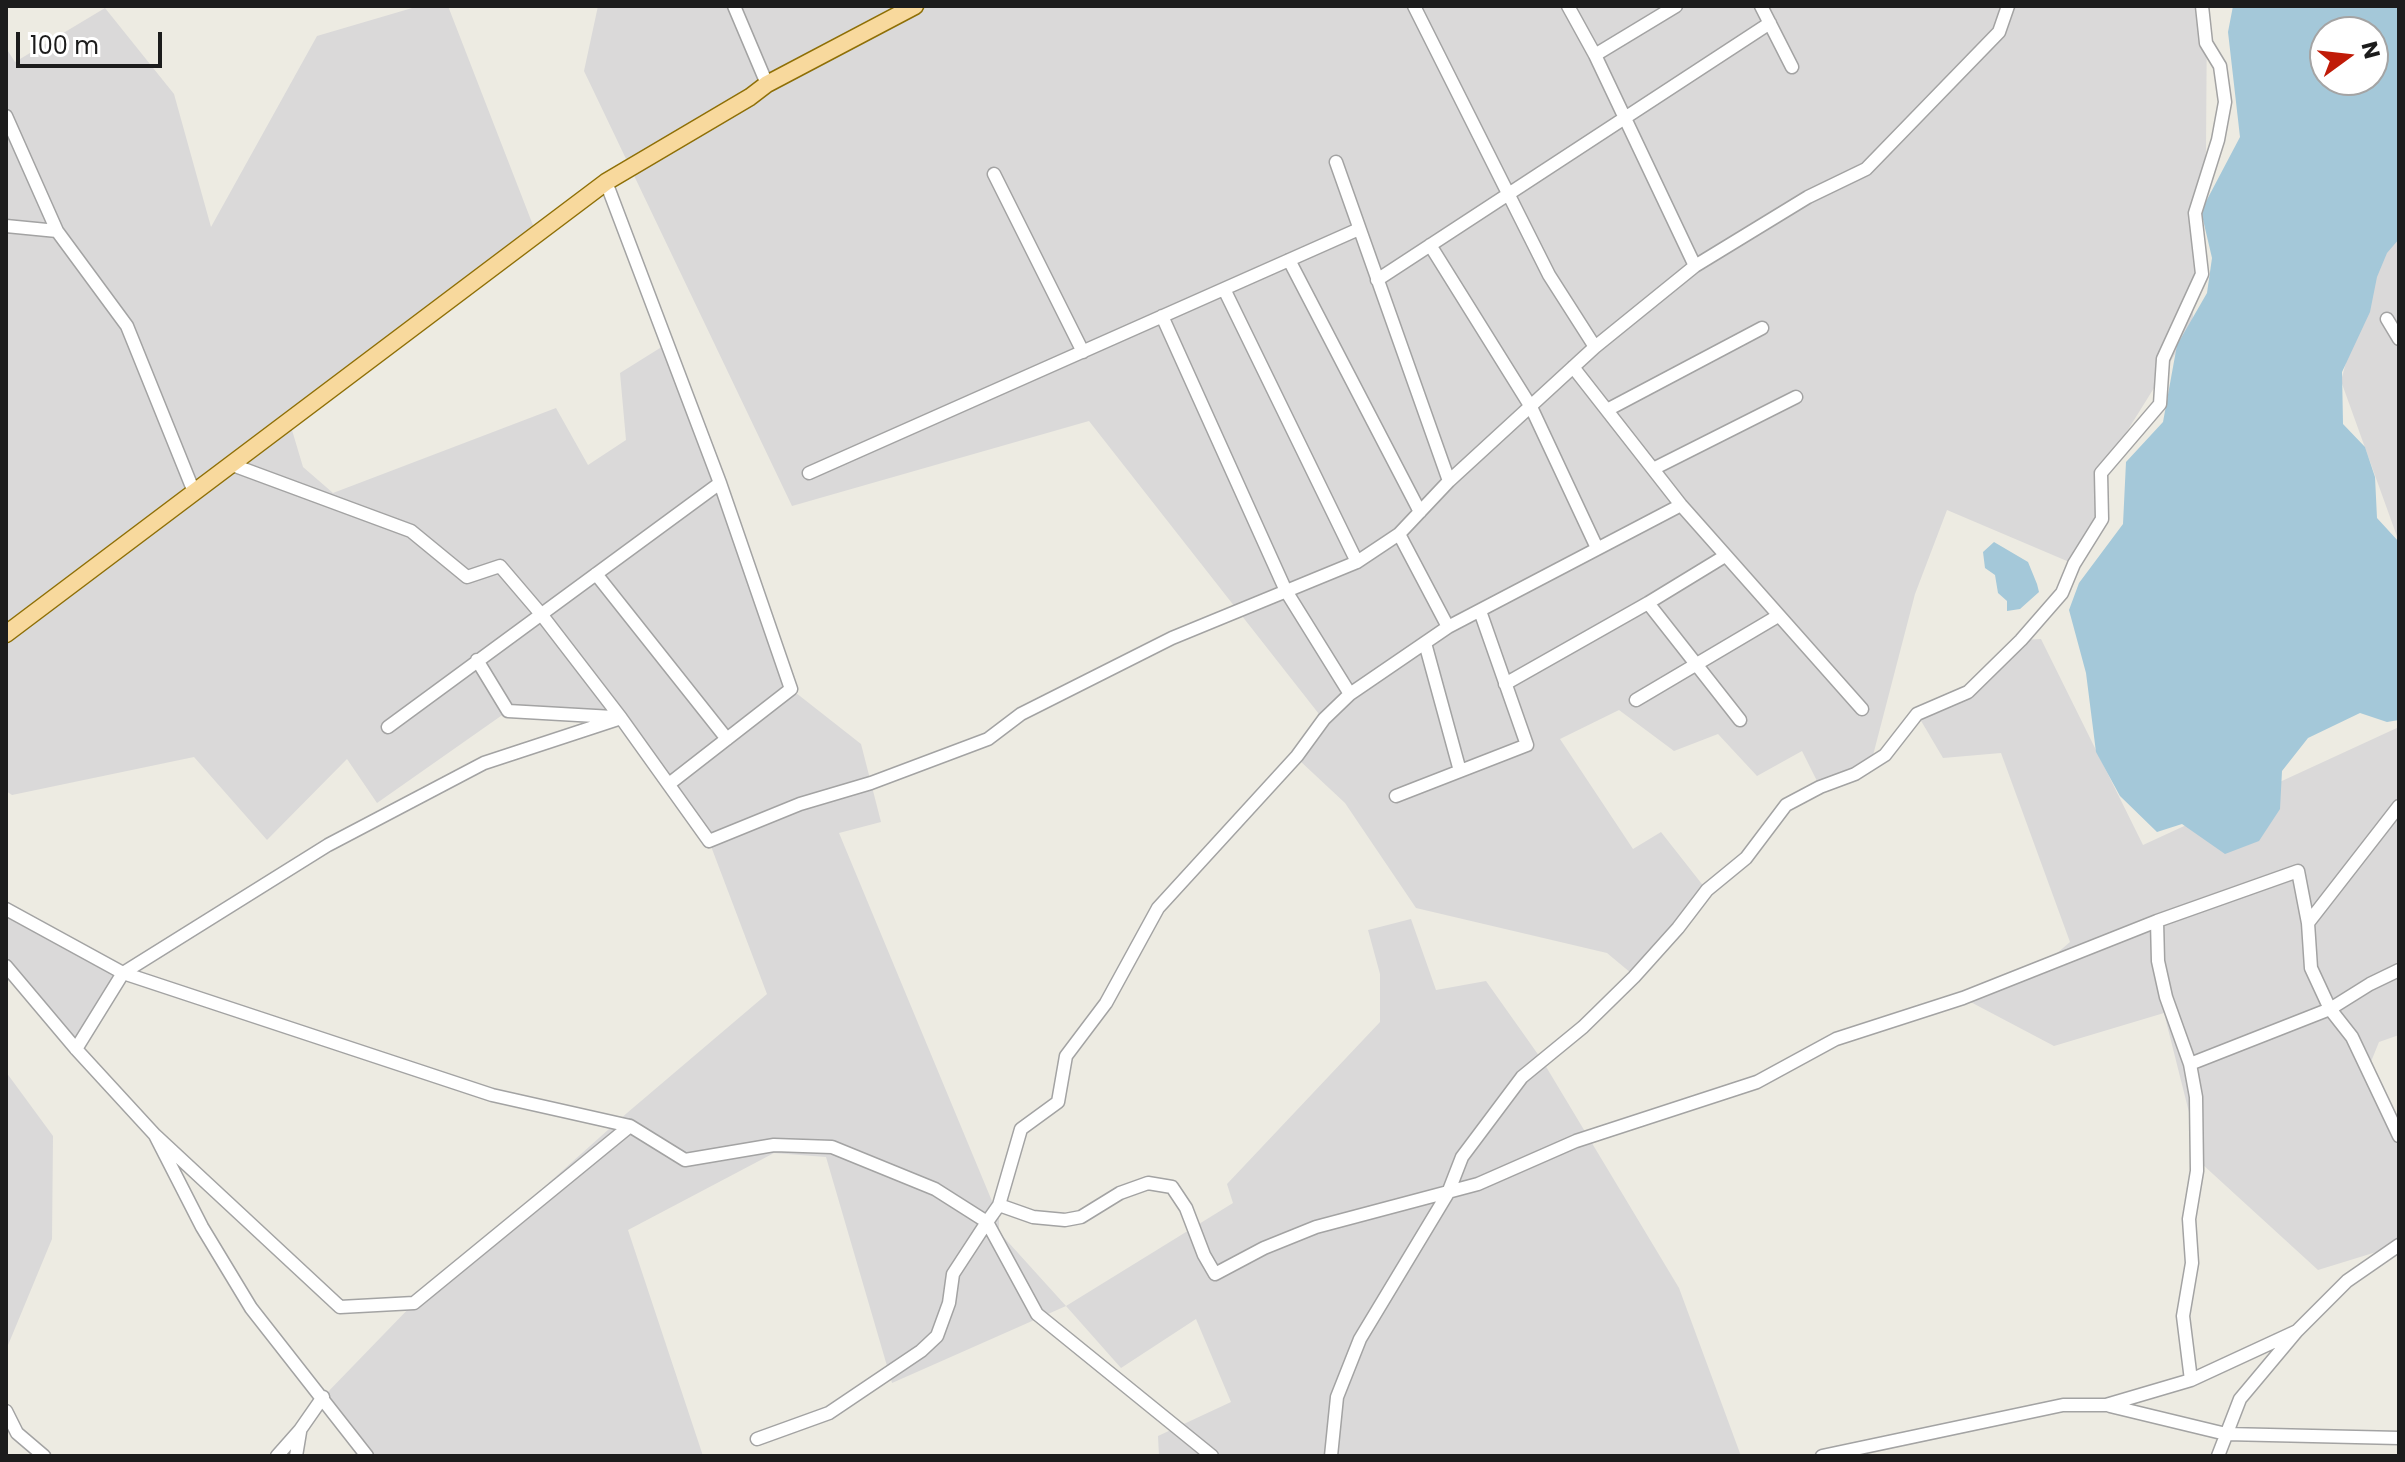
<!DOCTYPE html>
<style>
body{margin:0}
#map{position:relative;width:2405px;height:1462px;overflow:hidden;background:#edebe2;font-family:Poppins,sans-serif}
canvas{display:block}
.frame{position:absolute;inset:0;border:8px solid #1c1c1c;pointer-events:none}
.north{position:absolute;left:2309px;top:16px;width:80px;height:80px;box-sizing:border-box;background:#fff;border:2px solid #a4a4a4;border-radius:50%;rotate:75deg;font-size:22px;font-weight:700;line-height:32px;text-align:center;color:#1c1c1c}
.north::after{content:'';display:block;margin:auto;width:28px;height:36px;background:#c01b08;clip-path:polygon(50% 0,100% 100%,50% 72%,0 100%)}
.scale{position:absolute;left:16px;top:32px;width:146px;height:36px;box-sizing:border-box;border:4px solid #1c1c1c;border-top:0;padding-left:10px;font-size:24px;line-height:28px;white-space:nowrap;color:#1c1c1c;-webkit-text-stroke:6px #fff;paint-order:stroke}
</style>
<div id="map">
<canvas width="2405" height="1462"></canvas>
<div class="frame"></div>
<div class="north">N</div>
<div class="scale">100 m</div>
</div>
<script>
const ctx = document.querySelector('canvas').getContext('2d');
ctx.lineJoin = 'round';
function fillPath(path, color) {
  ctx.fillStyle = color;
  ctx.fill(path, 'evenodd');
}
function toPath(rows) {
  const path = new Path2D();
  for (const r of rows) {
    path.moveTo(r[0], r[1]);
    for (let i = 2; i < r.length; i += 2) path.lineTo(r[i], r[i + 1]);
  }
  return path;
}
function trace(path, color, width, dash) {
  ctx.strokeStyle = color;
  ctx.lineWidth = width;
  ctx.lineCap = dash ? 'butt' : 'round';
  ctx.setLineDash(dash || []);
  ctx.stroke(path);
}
fillPath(toPath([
 [419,6,448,6,536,233,289,420,303,467,333,493,556,408,588,465,626,440,620,373,668,343,791,689,861,744,881,822,839,833,999,1218,999,1232,1066,1306,1233,1203,1227,1184,1380,1022,1380,974,1368,930,1411,919,1436,990,1486,981,1542,1060,1679,1288,1741,1456,1159,1456,1158,1436,1231,1402,1196,1319,1121,1368,1066,1306,892,1383,826,1157,774,1153,628,1230,703,1456,367,1456,323,1397,414,1303,627,1113,767,994,709,841,621,718,508,711,377,803,347,759,267,840,194,757,12,795,6,791,6,48,15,62,105,8,174,94,211,227,317,36],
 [598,6,2207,6,2206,150,2192,327,2101,473,2102,519,2074,564,1947,510,1915,594,1871,763,1820,787,1802,751,1757,776,1718,734,1674,751,1619,710,1560,739,1633,849,1661,832,1705,888,1631,973,1607,953,1416,908,1345,803,1299,760,1326,723,1089,421,792,506,584,71],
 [2399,235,2399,542,2341,381,2374,257],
 [2041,639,2143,845,2399,727,2399,1035,2379,1042,2368,1069,2399,1141,2399,1245,2318,1270,2202,1164,2164,1013,2054,1046,1963,998,2041,967,2070,942,2001,753,1943,758,1917,714,1968,692,2021,640],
 [6,909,123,973,76,1049,6,966],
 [6,1072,53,1136,52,1239,6,1350]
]), '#dad9d9');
fillPath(toPath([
 [2233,6,2399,6,2399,239,2387,253,2377,277,2370,312,2342,372,2343,424,2365,447,2375,477,2377,518,2399,542,2399,720,2387,722,2360,713,2308,738,2282,771,2280,809,2259,841,2225,854,2182,824,2157,832,2120,796,2096,752,2086,673,2069,610,2079,583,2123,524,2126,462,2163,422,2177,345,2207,293,2212,258,2201,211,2240,137,2228,32],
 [2325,32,2373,32,2373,80,2325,80],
 [1994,542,2028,562,2037,584,2039,592,2020,609,2007,611,2007,601,1998,593,1995,575,1985,568,1983,552]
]), '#a4c8d9');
const minor = toPath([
 [734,6,767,84],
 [1414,6,1549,275,1595,347],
 [1568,6,1595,55,1695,266],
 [1761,6,1792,67],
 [1595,55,1676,6],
 [6,116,57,231],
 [1336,162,1449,481],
 [994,174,1083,352],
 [606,182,720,483,791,689,669,784],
 [6,226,57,231,127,326,194,492],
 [1430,245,1531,407,1597,548],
 [1289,260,1420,512],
 [1377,280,1770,23],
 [1224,289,1357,562],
 [1162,316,1286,591,1350,694],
 [2387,319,2399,339],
 [1573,367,1681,505,1862,709],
 [1607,410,1762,328],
 [230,464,411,531,467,577,500,566,541,614,621,718,709,841,800,804,871,783,988,739,1021,714,1172,638,1357,562,1399,534,1449,481,1595,347,1695,266,1808,197,1866,169,1999,32,2008,6],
 [1653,469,1796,397],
 [809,473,1359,229],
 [1399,534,1448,627],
 [596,574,727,739],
 [1648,603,1740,720],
 [1425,643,1460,771],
 [477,660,508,711,613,717],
 [1505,684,1648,603,1725,556],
 [1636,700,1778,616],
 [621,718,484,763,328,845,123,973,492,1095,630,1126],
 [388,727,720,483],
 [1396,796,1527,745,1480,611],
 [6,909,123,973,76,1049],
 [2157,921,2158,961,2166,997,2190,1064,2196,1097,2197,1171,2189,1219,2192,1263,2183,1316,2191,1380],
 [2308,923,2399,806],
 [6,966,76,1049,155,1135,202,1227,251,1308,367,1456],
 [2190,1064,2330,1009,2370,984,2399,970],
 [155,1135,340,1307,414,1303,630,1126,685,1160,774,1145,832,1147,935,1189,987,1222,953,1274,949,1303,937,1336,921,1351,829,1413,757,1439],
 [999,1205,1033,1217,1065,1220,1081,1217,1120,1193,1148,1183,1172,1187,1186,1208,1204,1255,1215,1274,1264,1248,1316,1227,1478,1184,1576,1141,1757,1082,1836,1039,1963,998,2157,921,2298,871,2308,923,2311,968,2330,1009,2352,1037,2399,1136],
 [2110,1406,2226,1434,2399,1438],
 [6,1411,17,1433,44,1456],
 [277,1456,300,1430,323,1397],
 [296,1456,300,1432],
 [1212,1456,1037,1314,987,1222,999,1205,1021,1129,1058,1102,1066,1056,1106,1003,1158,908,1297,756,1324,719,1350,694,1448,627,1681,505],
 [1331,1456,1337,1397,1360,1339,1448,1193,1462,1157,1522,1077,1583,1027,1634,977,1678,928,1707,890,1746,858,1786,805,1820,787,1855,774,1885,755,1917,714,1968,692,2021,640,2062,593,2074,564,2102,519,2101,473,2160,404,2163,359,2202,274,2195,213,2218,140,2225,102,2220,66,2206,43,2202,6],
 [1822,1456,2063,1405,2106,1405,2191,1380,2297,1331],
 [2218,1456,2240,1399,2297,1331,2347,1281,2399,1245]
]);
const major = toPath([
 [6,634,606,182,750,97,767,84,915,6]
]);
trace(minor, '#a3a3a3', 15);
trace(major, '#8e6f06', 19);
trace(minor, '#fff', 12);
trace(major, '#f8d99d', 16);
</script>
